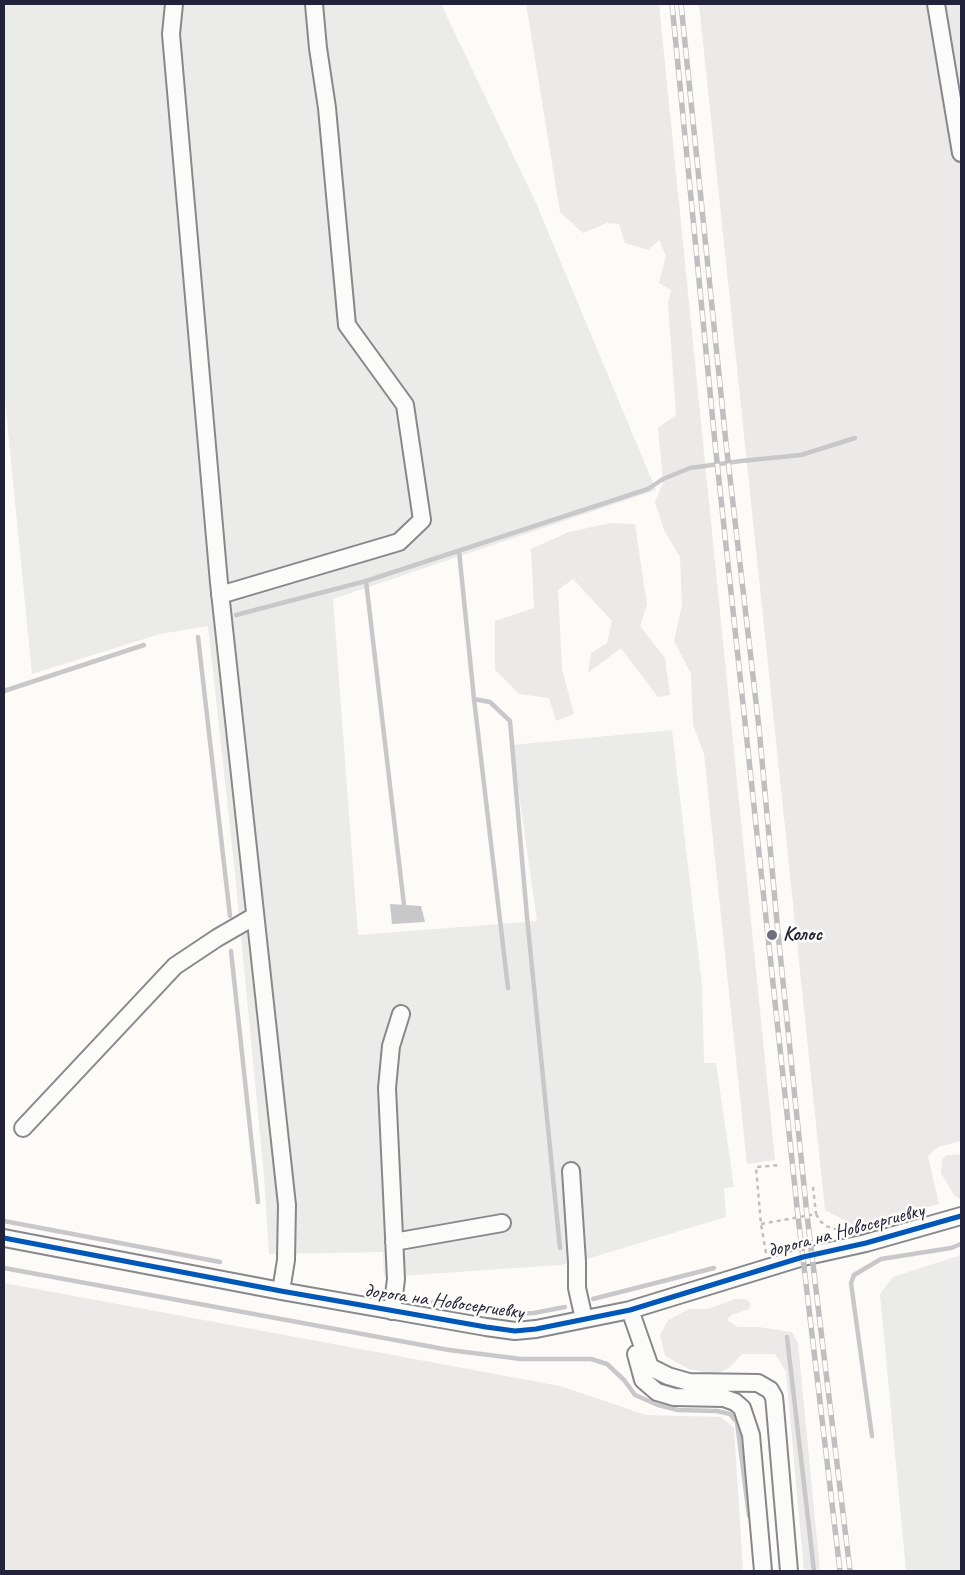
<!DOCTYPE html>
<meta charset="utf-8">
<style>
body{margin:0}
#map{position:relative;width:965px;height:1575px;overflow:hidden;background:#fcfbf8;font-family:Caveat,sans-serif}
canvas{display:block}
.frame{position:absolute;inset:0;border:5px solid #22223b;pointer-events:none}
</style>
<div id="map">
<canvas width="965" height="1575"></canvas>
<div class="frame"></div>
</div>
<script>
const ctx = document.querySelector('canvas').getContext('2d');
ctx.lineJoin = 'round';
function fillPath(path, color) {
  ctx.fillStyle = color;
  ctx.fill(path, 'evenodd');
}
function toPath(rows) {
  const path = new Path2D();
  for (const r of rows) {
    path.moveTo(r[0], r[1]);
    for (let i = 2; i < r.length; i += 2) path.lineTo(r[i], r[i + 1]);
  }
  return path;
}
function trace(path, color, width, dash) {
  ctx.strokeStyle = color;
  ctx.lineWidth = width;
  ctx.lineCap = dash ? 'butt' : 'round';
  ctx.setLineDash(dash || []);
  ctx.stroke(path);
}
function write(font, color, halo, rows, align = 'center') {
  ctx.font = font + ' Caveat,sans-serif';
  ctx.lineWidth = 5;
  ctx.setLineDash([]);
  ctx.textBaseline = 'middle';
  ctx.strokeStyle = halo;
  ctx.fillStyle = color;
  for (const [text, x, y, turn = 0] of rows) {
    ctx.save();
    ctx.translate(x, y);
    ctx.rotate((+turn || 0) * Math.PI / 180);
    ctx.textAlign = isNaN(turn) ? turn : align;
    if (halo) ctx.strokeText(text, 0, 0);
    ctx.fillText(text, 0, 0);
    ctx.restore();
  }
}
fillPath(toPath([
 [4,4,441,4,536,203,656,490,333,599,358,935,537,921,512,745,672,730,702,985,704,1063,716,1063,734,1187,724,1188,726,1217,577,1262,560,1265,384,1277,383,1252,269,1254,264,1176,234,864,208,626,160,634,32,674,4,390],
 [961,1255,961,1571,906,1571,880,1294,893,1277]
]), '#ebebe9');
fillPath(toPath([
 [526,4,659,4,775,1160,747,1164,704,754,693,725,691,674,674,641,682,605,680,557,664,530,655,502,663,483,658,428,676,415,668,303,671,290,659,283,666,256,659,240,648,250,625,243,619,224,607,223,583,233,560,212],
 [699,4,961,4,961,1141,938,1147,928,1156,939,1204,855,1226,825,1210],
 [611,523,635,524,647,605,640,626,665,658,670,695,658,697,621,648,588,673,591,653,607,643,612,621,573,579,558,590,562,669,574,714,556,721,549,698,519,694,495,670,495,621,534,608,531,549,569,532],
 [961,1154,961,1200,954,1195,941,1173,942,1159,947,1155],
 [4,1283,560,1386,646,1415,721,1417,734,1428,743,1571,4,1571],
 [735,1299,746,1299,751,1303,749,1309,731,1315,727,1320,738,1327,758,1327,792,1332,798,1343,820,1571,804,1571,786,1372,775,1354,742,1354,729,1368,717,1374,689,1369,665,1356,660,1335,668,1320,689,1309,708,1309]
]), '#ebeae8');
fillPath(toPath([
 [390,904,421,906,425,922,392,924]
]), '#c8c8ca');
trace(toPath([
 [459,551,474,699,490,702,510,721,527,917,560,1248],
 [366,581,404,905],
 [236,615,366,581,648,489,663,479,690,468,741,461,801,455,855,438],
 [198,637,230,916],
 [4,691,144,645],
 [474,699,508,988],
 [231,951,258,1202],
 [4,1221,220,1262],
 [4,1268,449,1350,521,1359,591,1359,607,1364,624,1380,635,1395,658,1405,678,1410,717,1411,730,1414,737,1422,749,1516],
 [593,1299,714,1268],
 [433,1302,510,1314,534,1313,565,1307],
 [787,1337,814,1571],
 [872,1436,851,1283,854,1275,881,1259,951,1248,961,1244]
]), '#c8c8ca', 4.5);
const minor = toPath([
 [174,4,171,34,219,583,287,1205,286,1260,281,1291],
 [936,4,961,153],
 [220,595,399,542,422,520,405,405,347,325,327,108,318,48,314,4],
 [23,1128,175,966,217,938,255,916],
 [571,1171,577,1262,577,1288,584,1319],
 [4,1238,281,1291,486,1327,515,1331,536,1329,630,1310,803,1257,866,1243,961,1216],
 [394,1242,502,1223],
 [630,1310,650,1367,668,1376,689,1382,758,1383,770,1390,774,1397,775,1407,789,1571],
 [392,1311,396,1279,387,1088,391,1046,401,1014],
 [636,1354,643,1380,657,1392,674,1397,724,1398,735,1402,742,1408,751,1435,763,1571]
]);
trace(minor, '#88888c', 20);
trace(toPath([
 [813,1187,816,1214],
 [761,1224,816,1214,820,1221,826,1226,844,1232],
 [766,1253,761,1224,756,1167,780,1165]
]), '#bfbfc0', 2.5, [4, 4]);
trace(minor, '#fbfbf9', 16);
const rail = toPath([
 [672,4,715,443,798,1216,840,1571],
 [681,4,726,443,759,728,778,933,807,1215,850,1571]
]);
trace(rail, '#bfbfc0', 5.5);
trace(rail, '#fdfcf7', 4, [11]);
trace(toPath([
 [4,1238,281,1291,486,1327,515,1331,536,1329,630,1310,803,1257,866,1243,961,1216]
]), '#0057b8', 5);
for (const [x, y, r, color] of [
 [772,935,6,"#6e6e7d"]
]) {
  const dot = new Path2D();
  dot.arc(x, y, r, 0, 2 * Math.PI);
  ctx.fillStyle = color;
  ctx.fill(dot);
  trace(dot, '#fdfcf7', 2);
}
write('bold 20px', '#22223b', '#fdfcf7', [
 ["Колос",783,935]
], 'left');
write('20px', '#22223b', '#fdfcf7', [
 ["дорога на Новосергиевку",846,1231,-15],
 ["дорога на Новосергиевку",444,1302,8]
]);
</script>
